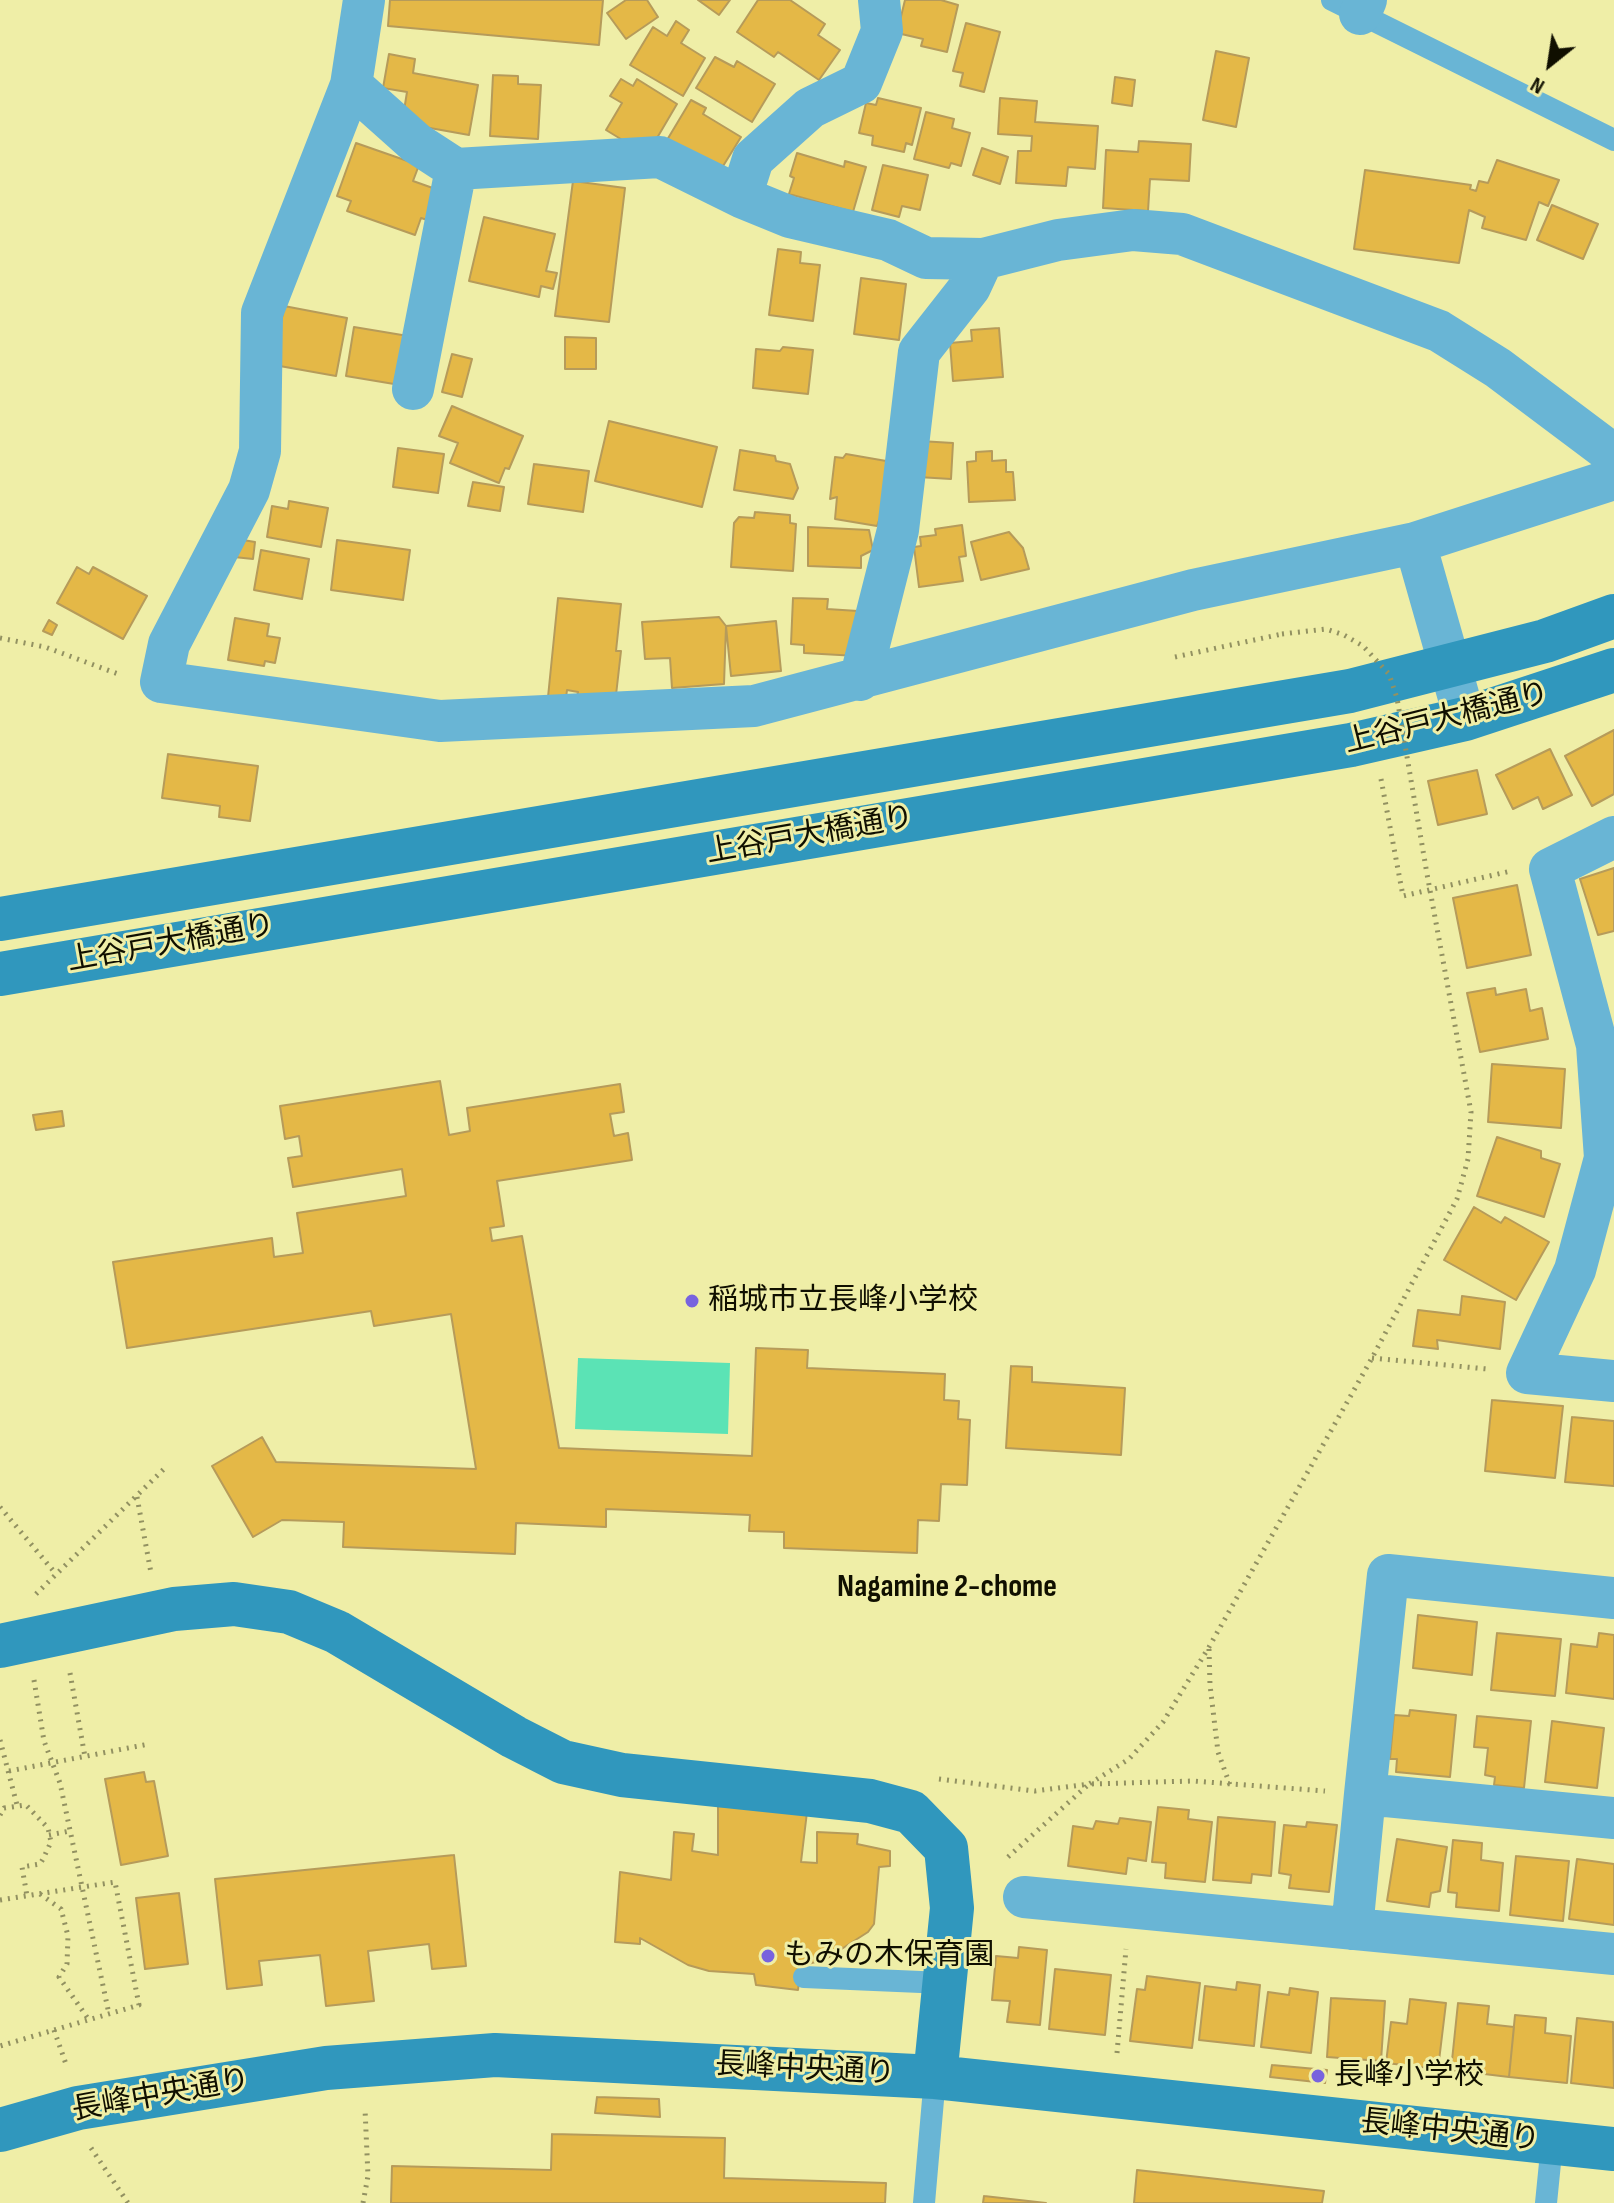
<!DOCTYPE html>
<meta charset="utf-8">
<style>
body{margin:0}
#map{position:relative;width:1614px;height:2203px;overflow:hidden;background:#efeea7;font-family:"Sofia Sans Condensed",sans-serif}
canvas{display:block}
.north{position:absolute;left:1510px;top:24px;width:80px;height:80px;-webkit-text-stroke:6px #efeea7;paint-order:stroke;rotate:210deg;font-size:22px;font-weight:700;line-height:32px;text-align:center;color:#100f00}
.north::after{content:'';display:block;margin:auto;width:28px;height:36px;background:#100f00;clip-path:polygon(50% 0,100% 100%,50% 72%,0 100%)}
</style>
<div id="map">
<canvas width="1614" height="2203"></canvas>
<div class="north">N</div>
</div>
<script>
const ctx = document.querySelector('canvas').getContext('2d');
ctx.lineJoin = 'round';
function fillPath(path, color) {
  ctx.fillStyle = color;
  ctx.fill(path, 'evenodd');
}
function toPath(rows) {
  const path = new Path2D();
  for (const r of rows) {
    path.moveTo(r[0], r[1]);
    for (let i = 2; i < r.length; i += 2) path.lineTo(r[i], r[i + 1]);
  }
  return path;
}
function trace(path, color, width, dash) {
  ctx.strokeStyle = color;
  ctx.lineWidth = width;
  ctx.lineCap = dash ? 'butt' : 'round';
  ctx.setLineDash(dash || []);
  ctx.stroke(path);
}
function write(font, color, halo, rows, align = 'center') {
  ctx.font = font + ' "Sofia Sans Condensed","Noto Sans JP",sans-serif';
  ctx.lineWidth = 6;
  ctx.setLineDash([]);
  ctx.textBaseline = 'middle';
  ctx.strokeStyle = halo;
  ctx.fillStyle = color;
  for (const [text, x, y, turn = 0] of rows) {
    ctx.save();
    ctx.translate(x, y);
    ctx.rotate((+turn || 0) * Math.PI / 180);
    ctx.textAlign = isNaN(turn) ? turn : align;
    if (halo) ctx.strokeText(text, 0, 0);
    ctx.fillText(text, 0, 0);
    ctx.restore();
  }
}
fillPath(toPath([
 [578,1358,730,1363,728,1434,575,1429]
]), '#5be3b5');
const building = toPath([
 [390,0,603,0,599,45,388,26,390,0],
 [626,0,647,0,658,17,626,39,607,13,626,0],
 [698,0,730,0,719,15,698,0],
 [758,0,790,0,825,24,818,35,840,50,819,80,778,52,774,57,737,32,758,0],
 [905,0,941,0,958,5,947,52,921,46,923,39,897,33,905,0],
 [676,21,689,30,681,43,705,58,683,96,630,65,653,27,667,36,676,21],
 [966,23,1000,32,984,92,960,86,963,73,953,71,966,23],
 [1216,51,1249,58,1236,127,1203,120,1216,51],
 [389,54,415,59,413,73,478,85,469,135,402,123,407,92,383,88,389,54],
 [715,57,734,67,737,61,775,84,752,122,696,88,715,57],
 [493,75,518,76,518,84,541,85,538,139,490,136,493,75],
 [1115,77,1135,80,1132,106,1112,103,1115,77],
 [621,79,633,86,637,79,677,104,647,155,606,130,622,103,610,96,621,79],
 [878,98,921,108,912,145,906,143,904,152,872,145,873,136,859,133,866,103,876,105,878,98],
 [1000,98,1037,101,1035,122,1098,126,1095,169,1068,167,1066,186,1016,183,1018,151,1031,151,1032,136,998,134,1000,98],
 [691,100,706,108,703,114,741,137,720,171,667,140,691,100],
 [926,112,954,119,952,128,970,133,961,166,951,163,949,168,914,159,926,112],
 [1139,141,1191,144,1189,181,1150,179,1148,211,1103,208,1106,150,1138,152,1139,141],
 [356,143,419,165,413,181,444,192,434,222,421,218,415,235,347,211,351,201,337,196,356,143],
 [982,148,1008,157,1000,184,973,175,982,148],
 [797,153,844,167,845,161,866,167,853,212,789,194,794,178,790,176,797,153],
 [1497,160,1559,180,1548,206,1539,202,1526,240,1482,228,1485,217,1469,210,1459,263,1354,249,1365,170,1471,185,1470,189,1476,191,1479,181,1488,183,1497,160],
 [883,165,928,175,920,210,902,206,899,217,872,210,883,165],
 [573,181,625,188,609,322,555,316,573,181],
 [1552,205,1598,224,1583,259,1537,240,1552,205],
 [484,217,555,234,546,271,557,273,553,289,541,286,539,297,469,281,484,217],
 [778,249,801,252,800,263,820,265,813,321,769,315,778,249],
 [861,278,906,284,899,340,854,334,861,278],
 [284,306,347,318,336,376,274,365,284,306],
 [354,327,414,337,406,386,346,376,354,327],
 [999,328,1003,377,953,381,950,343,972,341,971,330,999,328],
 [565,337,596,338,596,369,565,369,565,337],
 [783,347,813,350,808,394,753,388,756,349,780,351,783,347],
 [452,354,472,359,462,397,442,392,452,354],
 [452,406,523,436,509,469,505,468,499,483,450,463,458,443,439,436,452,406],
 [609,421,717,447,702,507,595,481,609,421],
 [920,441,953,443,951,479,918,477,920,441],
 [398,448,444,454,438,493,393,487,398,448],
 [740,450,775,456,776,461,790,464,798,488,793,499,734,490,740,450],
 [992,451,992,461,1006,460,1006,472,1013,472,1015,500,969,502,967,462,976,461,976,452,992,451],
 [846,454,892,462,884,507,877,526,835,519,837,497,830,499,835,457,843,458,846,454],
 [534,464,589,471,583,512,528,504,534,464],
 [473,482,504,487,500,511,468,506,473,482],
 [289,501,328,508,321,547,267,537,272,506,288,509,289,501],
 [755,512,790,515,790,523,796,524,793,571,731,567,734,523,739,517,754,518,755,512],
 [962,525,966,556,959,557,963,581,919,587,914,547,921,546,920,537,936,535,935,529,962,525],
 [808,527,869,530,873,550,861,556,861,568,808,566,808,527],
 [1009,532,1023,548,1029,569,981,580,971,542,1009,532],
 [237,539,255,542,253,559,234,557,237,539],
 [337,540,410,550,403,600,331,590,337,540],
 [261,550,309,559,302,599,254,590,261,550],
 [77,567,89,574,93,567,147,596,123,639,57,603,77,567],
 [558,598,621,604,616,651,621,651,616,695,577,697,578,692,567,690,566,698,548,697,558,598],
 [793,598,828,599,827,609,858,611,857,656,804,653,804,645,791,644,793,598],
 [719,617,726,626,724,684,672,688,670,658,645,659,642,622,719,617],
 [235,618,269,624,267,636,280,638,275,663,265,661,264,666,228,660,235,618],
 [49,620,57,625,52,635,43,631,49,620],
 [776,621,781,671,731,676,726,626,776,621],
 [1614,730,1614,794,1592,806,1565,756,1614,730],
 [1550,749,1572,795,1543,809,1538,797,1513,809,1496,775,1550,749],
 [168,754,258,766,250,821,219,817,220,806,162,798,168,754],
 [1477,770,1487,814,1438,825,1428,781,1477,770],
 [1614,868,1614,931,1598,935,1580,879,1614,868],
 [1517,885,1531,955,1467,968,1453,898,1517,885],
 [1495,988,1496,995,1526,989,1530,1011,1542,1008,1548,1039,1480,1052,1467,993,1495,988],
 [1492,1064,1565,1069,1561,1128,1488,1122,1492,1064],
 [440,1081,449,1135,470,1131,467,1108,620,1084,624,1112,610,1114,614,1136,628,1133,632,1160,497,1181,504,1226,490,1228,492,1241,522,1236,559,1448,752,1456,756,1348,808,1350,807,1368,945,1374,944,1400,959,1401,958,1419,970,1420,967,1485,941,1484,939,1521,918,1520,917,1553,784,1548,784,1532,749,1531,750,1515,606,1509,606,1527,516,1523,515,1554,343,1547,344,1522,282,1520,253,1537,212,1466,262,1437,276,1462,476,1469,451,1314,374,1326,371,1311,127,1348,113,1262,272,1238,274,1257,303,1253,297,1213,406,1196,402,1169,293,1187,288,1158,302,1156,299,1136,285,1139,280,1106,440,1081],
 [62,1111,64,1126,36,1130,33,1115,62,1111],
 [1497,1137,1541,1151,1541,1158,1560,1164,1544,1217,1477,1196,1497,1137],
 [1474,1207,1501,1223,1505,1217,1549,1242,1516,1300,1444,1260,1474,1207],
 [1462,1296,1505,1302,1500,1349,1437,1340,1438,1349,1413,1346,1418,1310,1460,1315,1462,1296],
 [1011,1366,1032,1367,1032,1382,1125,1388,1121,1455,1006,1448,1011,1366],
 [1492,1400,1563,1406,1555,1478,1485,1471,1492,1400],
 [1572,1417,1614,1421,1614,1486,1565,1482,1572,1417],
 [1418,1615,1477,1622,1472,1675,1413,1668,1418,1615],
 [1497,1633,1561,1639,1555,1696,1491,1690,1497,1633],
 [1599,1633,1614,1635,1614,1699,1566,1693,1571,1644,1597,1647,1599,1633],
 [1410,1710,1456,1715,1450,1777,1396,1772,1397,1759,1390,1759,1394,1715,1409,1716,1410,1710],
 [1477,1716,1531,1721,1524,1788,1494,1785,1495,1777,1485,1775,1488,1748,1474,1747,1477,1716],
 [1552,1721,1604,1728,1597,1788,1545,1782,1552,1721],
 [144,1772,146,1782,154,1781,168,1856,121,1865,105,1779,144,1772],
 [718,1806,807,1812,801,1862,817,1863,817,1832,858,1834,857,1844,890,1851,890,1866,879,1867,874,1924,868,1932,826,1959,801,1966,798,1990,756,1985,754,1974,709,1971,688,1965,640,1938,640,1944,615,1942,620,1872,671,1880,674,1832,694,1834,692,1851,718,1855,718,1806],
 [1158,1807,1189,1810,1188,1819,1212,1822,1205,1882,1165,1878,1166,1863,1152,1862,1158,1807],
 [1218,1817,1275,1822,1271,1876,1252,1874,1251,1883,1213,1880,1218,1817],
 [1120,1818,1151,1822,1146,1861,1128,1858,1126,1874,1068,1866,1073,1826,1093,1829,1096,1821,1118,1824,1120,1818],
 [1307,1822,1337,1825,1329,1892,1289,1888,1291,1875,1279,1873,1284,1825,1306,1827,1307,1822],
 [1397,1839,1447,1847,1440,1891,1431,1893,1429,1907,1387,1901,1397,1839],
 [1453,1840,1482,1843,1481,1860,1503,1863,1499,1911,1456,1907,1457,1893,1448,1892,1453,1840],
 [454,1855,466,1966,432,1969,429,1944,368,1951,374,2001,326,2006,320,1955,259,1961,262,1985,227,1989,215,1879,454,1855],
 [1516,1856,1569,1861,1563,1921,1510,1915,1516,1856],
 [1577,1859,1614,1864,1614,1925,1569,1919,1577,1859],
 [179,1893,188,1964,145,1969,136,1898,179,1893],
 [1019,1947,1047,1950,1040,2025,1007,2022,1010,2001,992,2000,996,1956,1018,1958,1019,1947],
 [1055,1969,1111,1975,1105,2035,1049,2029,1055,1969],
 [1147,1976,1200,1983,1192,2048,1130,2041,1137,1989,1145,1990,1147,1976],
 [1237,1982,1260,1985,1254,2046,1199,2040,1205,1986,1236,1990,1237,1982],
 [1290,1988,1318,1992,1311,2053,1261,2047,1268,1992,1289,1995,1290,1988],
 [1331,1998,1385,2001,1381,2061,1327,2057,1331,1998],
 [1410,1999,1446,2003,1438,2069,1386,2063,1391,2022,1407,2024,1410,1999],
 [1458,2003,1489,2006,1487,2024,1514,2027,1509,2077,1451,2070,1458,2003],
 [1515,2015,1546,2018,1545,2033,1571,2036,1567,2083,1509,2077,1515,2015],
 [1577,2018,1613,2022,1614,2088,1571,2083,1577,2018],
 [1272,2065,1327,2070,1325,2083,1270,2077,1272,2065],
 [597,2097,659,2099,660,2117,595,2113,597,2097],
 [552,2134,725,2138,724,2178,886,2183,885,2203,391,2203,392,2166,551,2170,552,2134],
 [1137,2170,1324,2191,1322,2203,1134,2203,1137,2170],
 [984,2196,1046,2203,983,2203,984,2196]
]);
fillPath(building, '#e4b847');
trace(building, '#b69b5a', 2);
trace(toPath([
 [0,638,45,647,121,675],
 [1175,657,1282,634],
 [1381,779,1403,896,1511,871],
 [1372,1358,1487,1369],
 [137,1497,151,1573],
 [0,1507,56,1574],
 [36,1594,167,1466],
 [1209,1649,1210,1685,1218,1752,1230,1785],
 [70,1673,85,1757],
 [34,1680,44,1741,60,1783,109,2014],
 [0,1740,17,1805],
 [9,1771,149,1744],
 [939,1779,1035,1791,1089,1784,1129,1759,1163,1722,1209,1647,1372,1358,1457,1199,1468,1159,1471,1112,1427,874],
 [0,1815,4,1808,26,1805,48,1828,51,1842,43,1859,40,1864,22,1867,27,1896],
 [49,1835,70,1831],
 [1008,1857,1089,1784,1193,1781,1325,1791],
 [40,1894,61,1909,68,1936,67,1964,59,1977,89,2020],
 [0,1900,115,1882,139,2005,0,2046],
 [54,2030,67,2067],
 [1117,2053,1126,1949],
 [91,2148,128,2203],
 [363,2203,368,2176,365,2109]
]), '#929161', 5, [2, 6]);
trace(toPath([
 [1332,0,1614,140],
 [804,1977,944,1983],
 [924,2203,935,2077],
 [1546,2203,1552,2143]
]), '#69b5d5', 22);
trace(toPath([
 [364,0,351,85,262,313,260,451,249,490,169,644,161,682,440,721,754,706,1193,590,1415,543,1465,719],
 [1360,14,1366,0],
 [351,85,416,143,456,169,660,157,741,197,790,217,888,240,926,258,983,259,1058,240,1133,230,1182,234,1439,331,1498,368,1614,455],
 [741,197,753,159,810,108,861,83,882,31,879,0],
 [413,389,456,169],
 [1415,543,1614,479],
 [860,680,898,530,919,352,970,287,983,259],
 [1605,1158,1597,1045,1550,869,1614,837],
 [1614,1159,1605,1158,1575,1270,1527,1373,1614,1381],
 [1614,1598,1388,1575,1365,1794,1614,1818],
 [1024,1897,1614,1954],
 [1352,1929,1365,1794]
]), '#69b5d5', 42);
trace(toPath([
 [0,919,1350,691,1545,641,1614,616],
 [0,974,1351,745,1465,719,1614,670],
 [0,1646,174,1609,234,1604,289,1612,337,1632,514,1737,563,1762,622,1775,870,1801,911,1812,946,1848,952,1908,935,2077],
 [0,2130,78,2108,326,2068,495,2055,935,2077,1614,2149]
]), '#3097bd', 44);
trace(toPath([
 [1282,634,1326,629,1344,635,1363,646,1389,674,1397,698,1427,874]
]), '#929161', 5, [2, 6]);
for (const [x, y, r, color] of [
 [692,1301,8,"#7863de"],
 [768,1956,8,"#7863de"],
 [1318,2076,8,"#7863de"]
]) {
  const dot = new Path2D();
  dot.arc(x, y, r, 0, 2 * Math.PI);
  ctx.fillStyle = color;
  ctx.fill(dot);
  trace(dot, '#efeea7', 3);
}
write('30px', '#100f00', '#efeea7', [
 ["上谷戸大橋通り",1447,719,-14],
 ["上谷戸大橋通り",810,836,-10],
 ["上谷戸大橋通り",171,944,-10],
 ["長峰中央通り",805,2070,3],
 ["長峰中央通り",161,2096,-10],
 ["長峰中央通り",1450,2132,6]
]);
write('30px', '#100f00', '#efeea7', [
 ["稲城市立長峰小学校",708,1301],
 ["もみの木保育園",784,1956],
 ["長峰小学校",1334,2076]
], 'left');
write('bold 32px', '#100f00', '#efeea7', [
 ["Nagamine 2-chome",947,1588]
]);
</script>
